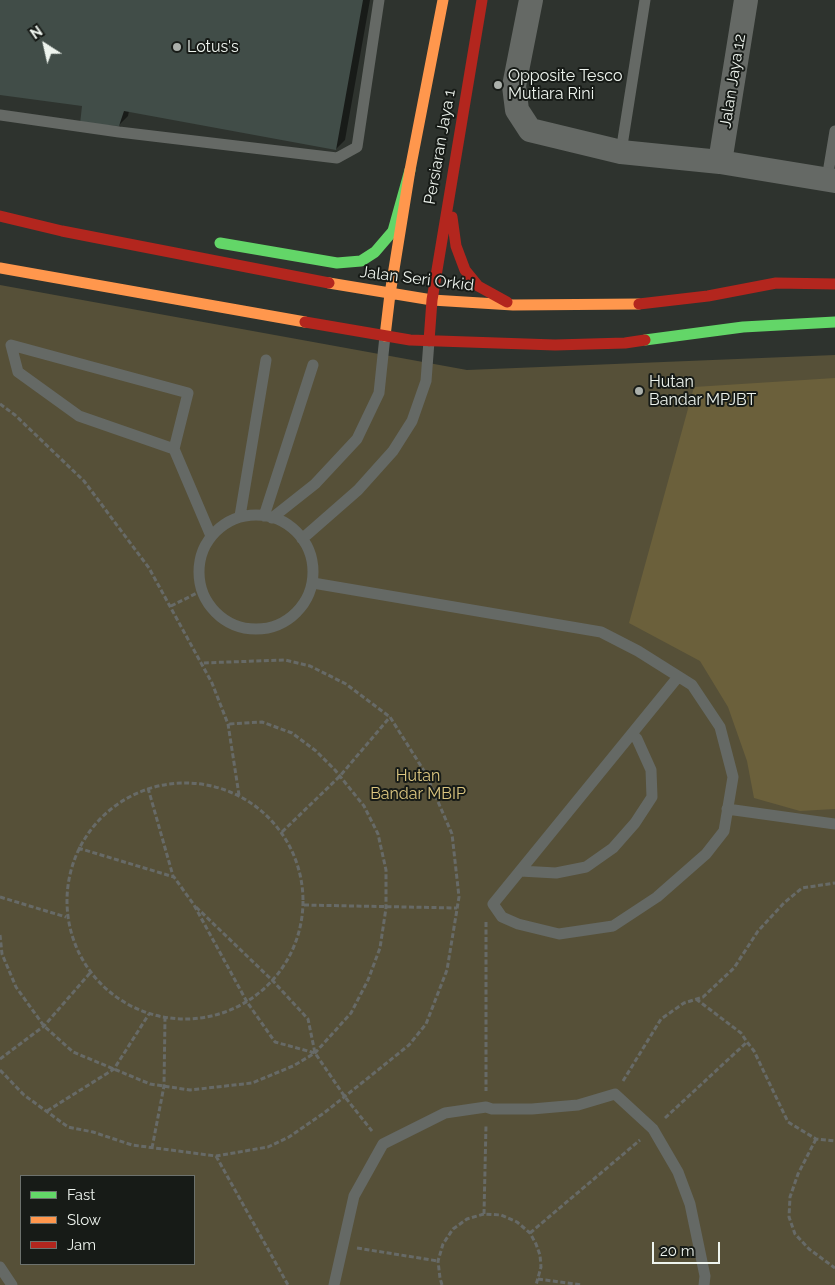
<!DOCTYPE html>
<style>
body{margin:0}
#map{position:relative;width:835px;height:1285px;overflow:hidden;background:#2e332e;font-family:Raleway,sans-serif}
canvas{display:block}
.legend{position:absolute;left:20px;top:1175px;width:175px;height:90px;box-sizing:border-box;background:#171b17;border:1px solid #6d726d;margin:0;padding:6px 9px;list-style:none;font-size:15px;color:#eef4ee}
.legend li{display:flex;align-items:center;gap:10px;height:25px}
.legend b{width:25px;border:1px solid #6d726d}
.north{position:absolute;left:20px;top:20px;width:50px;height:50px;-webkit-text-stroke:4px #171b17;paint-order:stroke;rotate:325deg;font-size:14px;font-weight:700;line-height:20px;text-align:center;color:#eef4ee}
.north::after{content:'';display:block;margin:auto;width:18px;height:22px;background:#eef4ee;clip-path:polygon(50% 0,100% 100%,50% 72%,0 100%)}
.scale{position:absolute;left:652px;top:1242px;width:68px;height:22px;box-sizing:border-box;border:2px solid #eef4ee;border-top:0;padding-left:6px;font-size:15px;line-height:18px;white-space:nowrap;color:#eef4ee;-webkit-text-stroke:4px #171b17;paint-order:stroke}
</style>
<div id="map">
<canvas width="835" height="1285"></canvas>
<ul class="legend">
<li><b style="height:6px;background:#63d668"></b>Fast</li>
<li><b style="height:6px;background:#ff974d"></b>Slow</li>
<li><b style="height:6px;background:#b3261e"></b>Jam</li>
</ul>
<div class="north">N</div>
<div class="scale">20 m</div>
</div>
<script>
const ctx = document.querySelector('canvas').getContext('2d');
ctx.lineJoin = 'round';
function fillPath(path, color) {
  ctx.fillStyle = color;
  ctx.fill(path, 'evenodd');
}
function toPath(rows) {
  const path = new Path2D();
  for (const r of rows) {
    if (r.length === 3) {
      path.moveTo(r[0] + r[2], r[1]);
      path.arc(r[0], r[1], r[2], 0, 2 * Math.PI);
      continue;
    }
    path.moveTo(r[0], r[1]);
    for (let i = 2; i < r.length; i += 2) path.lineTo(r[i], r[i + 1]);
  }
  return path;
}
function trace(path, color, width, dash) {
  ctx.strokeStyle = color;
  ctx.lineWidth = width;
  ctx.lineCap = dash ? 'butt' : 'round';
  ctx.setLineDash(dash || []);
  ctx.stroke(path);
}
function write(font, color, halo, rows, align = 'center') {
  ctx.font = font + ' Raleway,sans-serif';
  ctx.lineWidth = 4;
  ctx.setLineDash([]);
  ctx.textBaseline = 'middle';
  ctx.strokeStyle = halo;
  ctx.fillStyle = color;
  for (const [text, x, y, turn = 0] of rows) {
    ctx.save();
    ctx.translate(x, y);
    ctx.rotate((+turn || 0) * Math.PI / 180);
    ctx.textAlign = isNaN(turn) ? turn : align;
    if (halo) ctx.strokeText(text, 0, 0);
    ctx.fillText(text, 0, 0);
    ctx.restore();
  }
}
fillPath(toPath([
 [0,285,467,370,835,355,835,1285,0,1285],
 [21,1176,194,1176,194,1264,21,1264]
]), '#565038');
fillPath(toPath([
 [835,378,835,809,800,811,754,798,747,761,728,707,700,661,629,623,694,387]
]), '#6b603b');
fillPath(toPath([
 [0,0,370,0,345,140,336,149,129,111,128,116,119,125,83,105,0,94]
]), '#0007');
fillPath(toPath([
 [0,0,363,0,336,150,124,111,119,126,80,124,82,106,0,95]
]), '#414d48');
trace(toPath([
 [0,404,15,415,84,481,149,568,212,683,228,724,239,795],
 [171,606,201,591],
 [185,901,118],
 [148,788,173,876],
 [282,832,340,776,390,717],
 [78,848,174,877,194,905,247,1002,275,1042,315,1053,345,1097,372,1131],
 [0,897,66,917],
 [304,905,457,908],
 [196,907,273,981,308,1019,315,1053],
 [486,922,486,1091],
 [0,935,2,954,16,987,44,1026,73,1052,150,1084,190,1090,252,1083,293,1066,315,1053,351,1013,368,980,380,948,386,908,386,870,378,834,364,806,335,770,316,751,292,733,262,722,228,724],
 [696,999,741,1033,747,1042,754,1051,788,1122,816,1139,835,1141],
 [0,1059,44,1026,90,973],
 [0,1070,24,1095,68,1127,93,1132,132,1145,216,1156,268,1147,289,1137,324,1113,368,1078,409,1045,426,1024,447,970,459,897,452,834,426,774,390,717,346,684,310,666,285,660,201,663],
 [623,1081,661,1019,684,1003,703,997,734,968,758,931,784,903,802,888,835,883],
 [47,1111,114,1069,149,1014],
 [665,1118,747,1042],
 [816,1139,798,1174,790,1197,789,1217,795,1234,809,1249,835,1268],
 [152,1148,164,1086,165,1018],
 [216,1156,288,1285],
 [484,1214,486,1125],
 [530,1233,640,1140],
 [357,1248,438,1261],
 [538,1279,582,1285],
 [442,1285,440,1278,438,1261,443,1244,453,1229,467,1219,484,1214,501,1215,517,1222,530,1233,536,1244,540,1255,541,1267,536,1285]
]), '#676a67', 3, [5, 2.5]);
trace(toPath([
 [0,115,119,132,337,158,357,147,379,0],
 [621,152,645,0],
 [827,179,835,131],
 [174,449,188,393,11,345,18,372,79,416,174,449,211,536],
 [256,572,57],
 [240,516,266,360],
 [264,516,313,365],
 [272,518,315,484,357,439,379,393,385,336],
 [302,539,358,490,393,451,412,421,426,381,429,341],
 [313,583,601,632,638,651,692,685,720,727,733,777,724,831,706,854,657,897,613,926,559,934,518,924,502,917,493,904,678,677],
 [727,809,835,824],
 [520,871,556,873,586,867,613,848,635,823,652,797,651,770,637,739,632,734],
 [0,1267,12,1285],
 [334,1285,354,1196,383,1144,445,1113,486,1107,492,1109,532,1109,578,1105,615,1094,653,1129,678,1172,690,1204,705,1276,704,1285]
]), '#656965', 11);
trace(toPath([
 [531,0,514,86,517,110,530,130,621,152,720,162,835,181],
 [720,162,746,0]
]), '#656965', 24);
trace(toPath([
 [220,243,337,263,361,261,375,252,393,231,410,170],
 [645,340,743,327,835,322]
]), '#63d668', 11);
trace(toPath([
 [0,268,305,322],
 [329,283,432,300,513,305,639,304],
 [385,336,390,294,410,170,443,0]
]), '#ff974d', 11);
trace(toPath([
 [0,216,62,231,329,283],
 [452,217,456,246,465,270,478,286,507,302],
 [639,304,708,296,776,283,835,284],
 [305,322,410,340,555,345,625,343,645,340],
 [429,341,432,300,482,0]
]), '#b3261e', 11);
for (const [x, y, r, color] of [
 [177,47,5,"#abb0ab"],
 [498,85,5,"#abb0ab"],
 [639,391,5,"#abb0ab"]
]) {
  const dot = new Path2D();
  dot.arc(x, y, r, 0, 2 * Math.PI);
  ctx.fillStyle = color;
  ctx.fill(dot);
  trace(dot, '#171b17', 2);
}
write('16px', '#eef4ee', '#171b17', [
 ["Lotus's",187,47],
 ["Opposite Tesco",508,76],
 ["Mutiara Rini",508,94],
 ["Hutan",649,382],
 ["Bandar MPJBT",649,400]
], 'left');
write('16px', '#eef4ee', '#171b17', [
 ["Jalan Jaya 12",733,81,-81],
 ["Persiaran Jaya 1",440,147,-80],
 ["Jalan Seri Orkid",417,279,7]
]);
write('16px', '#ddc781', '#171b17', [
 ["Hutan",418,776],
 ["Bandar MBIP",418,794]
]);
</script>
